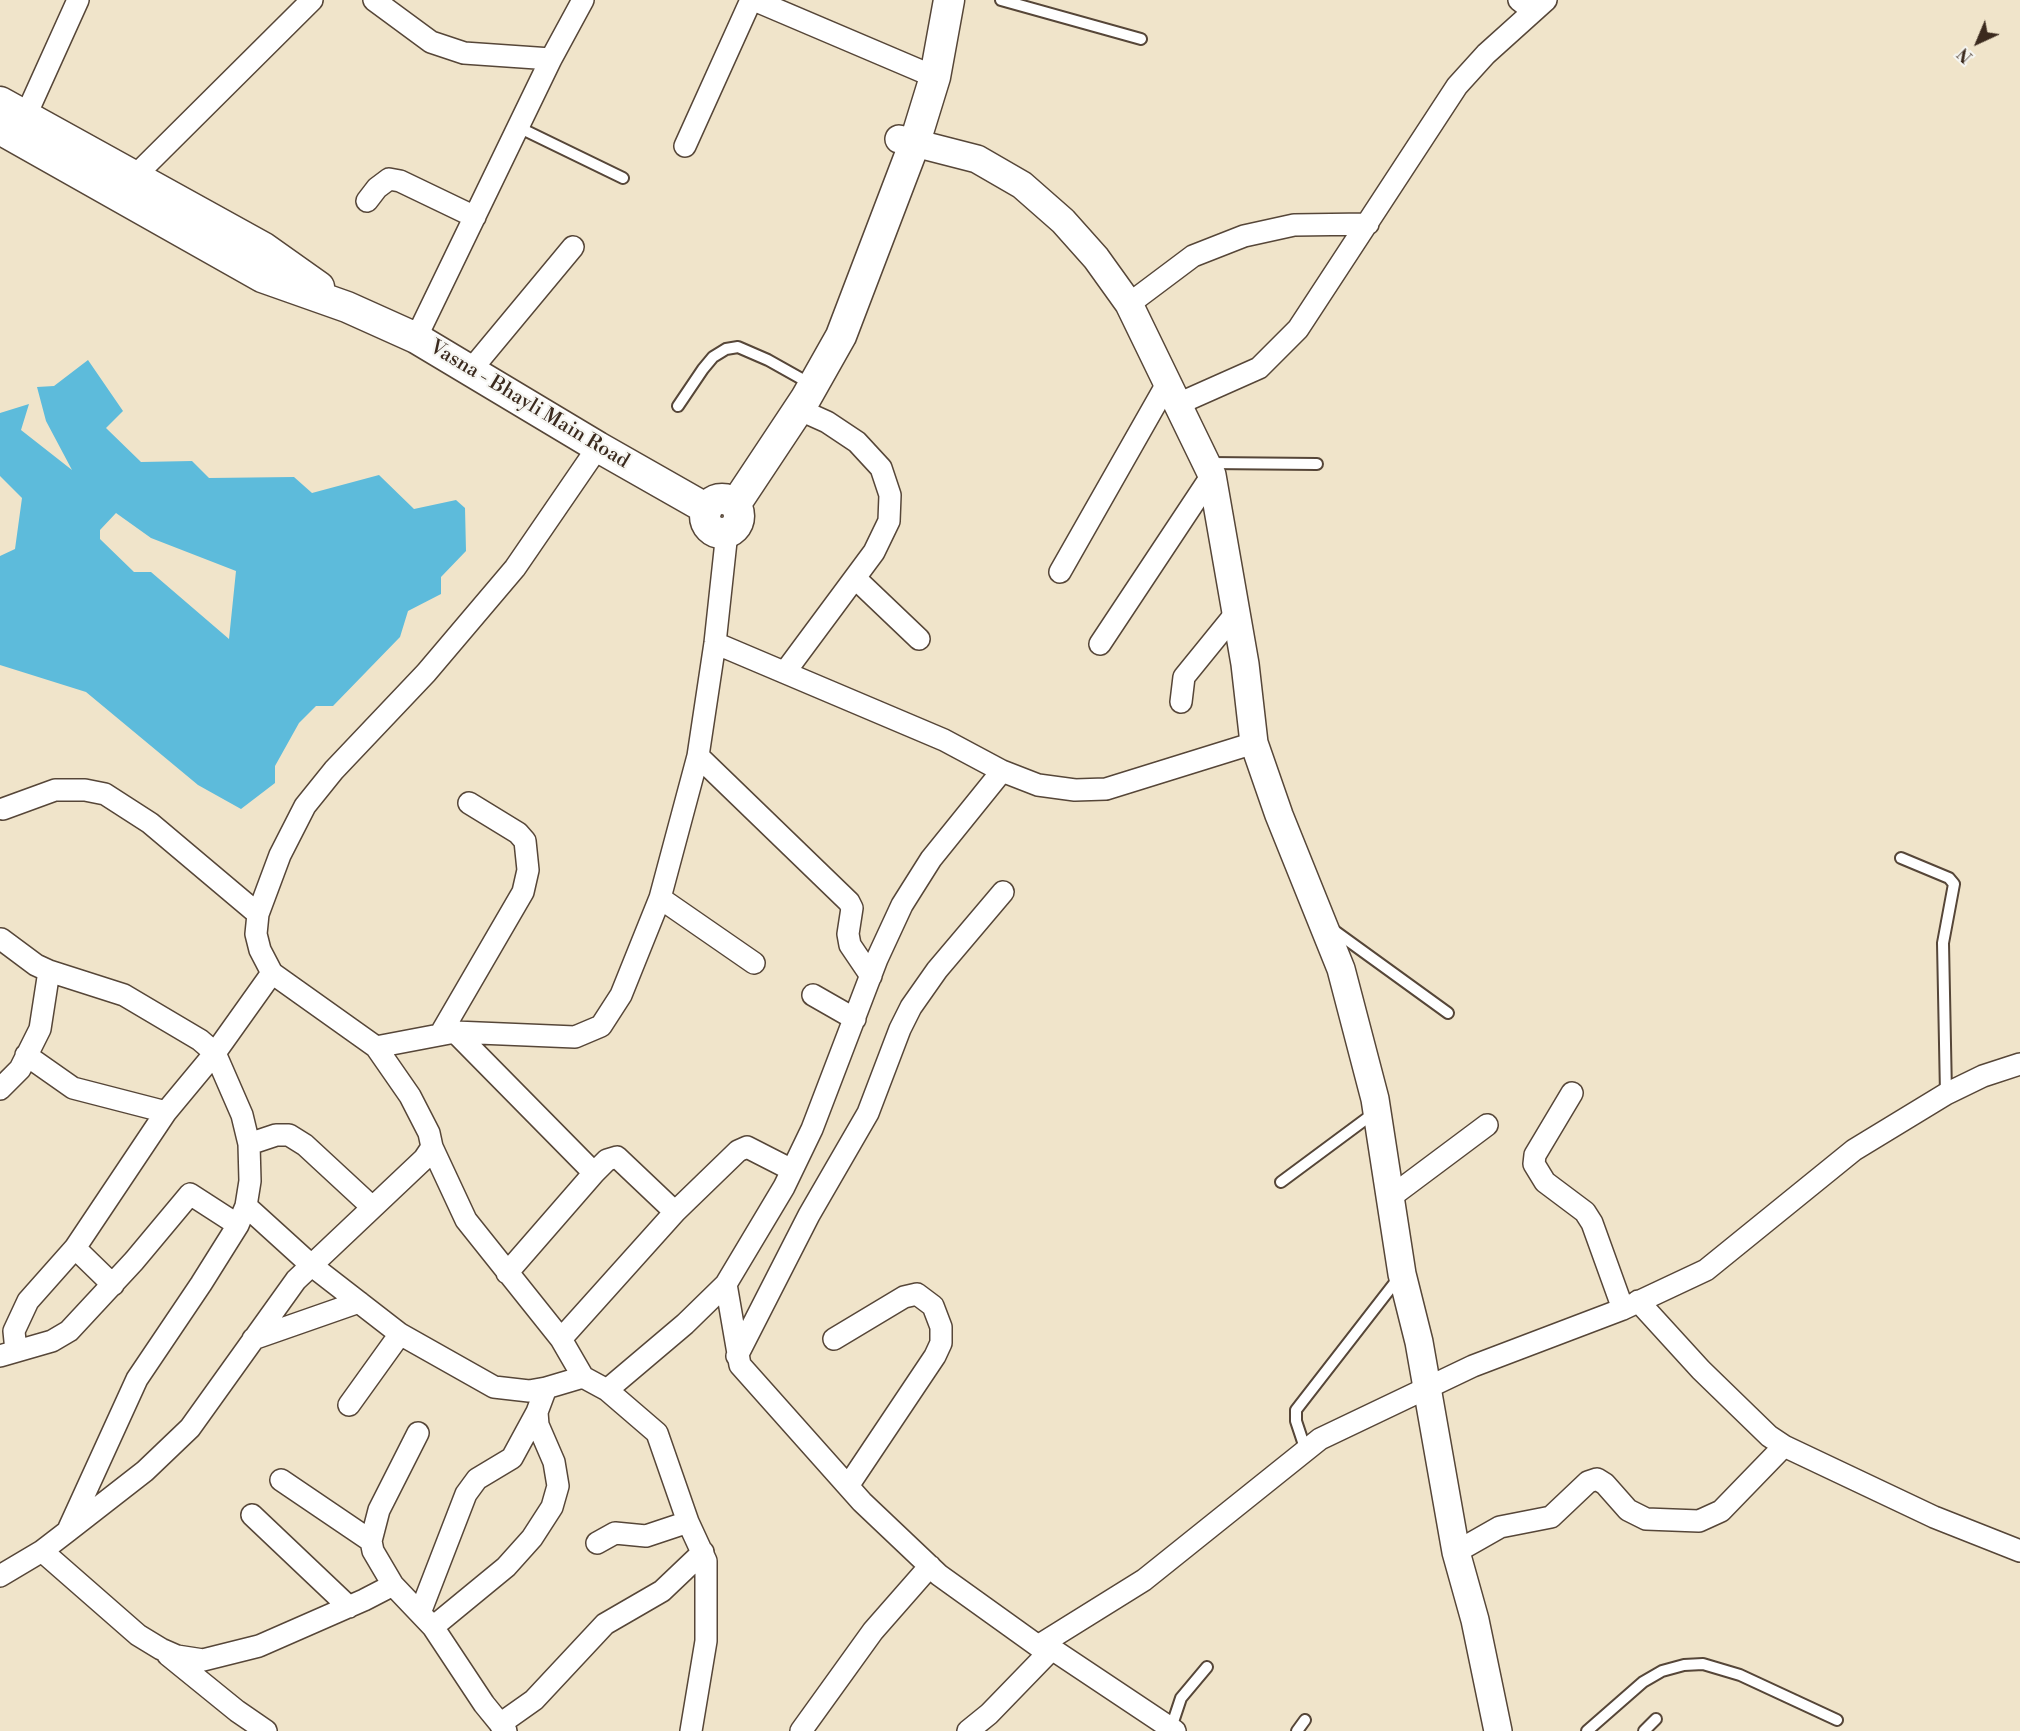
<!DOCTYPE html>
<style>
body{margin:0}
#map{position:relative;width:2020px;height:1731px;overflow:hidden;background:#f0e4ca;font-family:"Libre Bodoni",serif}
canvas{display:block}
.north{position:absolute;left:1948px;top:12px;width:60px;height:60px;-webkit-text-stroke:4px #f6f6f2;paint-order:stroke;rotate:224deg;font-size:16px;font-weight:700;line-height:24px;text-align:center;color:#3b2a1e}
.north::after{content:'';display:block;margin:auto;width:21px;height:27px;background:#3b2a1e;clip-path:polygon(50% 0,100% 100%,50% 72%,0 100%)}
</style>
<div id="map">
<canvas width="2020" height="1731"></canvas>
<div class="north">N</div>
</div>
<script>
const ctx = document.querySelector('canvas').getContext('2d');
ctx.lineJoin = 'round';
function fillPath(path, color) {
  ctx.fillStyle = color;
  ctx.fill(path, 'evenodd');
}
function toPath(rows) {
  const path = new Path2D();
  for (const r of rows) {
    if (r.length === 3) {
      path.moveTo(r[0] + r[2], r[1]);
      path.arc(r[0], r[1], r[2], 0, 2 * Math.PI);
      continue;
    }
    path.moveTo(r[0], r[1]);
    for (let i = 2; i < r.length; i += 2) path.lineTo(r[i], r[i + 1]);
  }
  return path;
}
function trace(path, color, width, dash) {
  ctx.strokeStyle = color;
  ctx.lineWidth = width;
  ctx.lineCap = dash ? 'butt' : 'round';
  ctx.setLineDash(dash || []);
  ctx.stroke(path);
}
function write(font, color, halo, rows, align = 'center') {
  ctx.font = font + ' "Libre Bodoni",serif';
  ctx.lineWidth = 4.5;
  ctx.setLineDash([]);
  ctx.textBaseline = 'middle';
  ctx.strokeStyle = halo;
  ctx.fillStyle = color;
  for (const [text, x, y, turn = 0] of rows) {
    ctx.save();
    ctx.translate(x, y);
    ctx.rotate((+turn || 0) * Math.PI / 180);
    ctx.textAlign = isNaN(turn) ? turn : align;
    if (halo) ctx.strokeText(text, 0, 0);
    ctx.fillText(text, 0, 0);
    ctx.restore();
  }
}
fillPath(toPath([
 [88,360,123,411,106,428,141,462,192,461,209,478,294,477,312,493,379,475,414,509,456,500,465,508,466,551,441,577,441,594,408,611,400,637,333,706,316,706,299,723,275,766,275,783,241,809,198,785,86,692,0,665,0,556,15,549,22,498,0,476,0,413,29,404,21,430,72,470,46,421,37,387,54,386],
 [116,513,151,538,236,571,229,639,151,572,134,572,100,539,100,530]
]), '#5dbbdb');
const service = toPath([
 [1001,0,1141,39],
 [518,127,623,178],
 [678,406,703,369,713,357,726,349,738,347,768,360,809,383],
 [1209,463,1317,464],
 [1901,858,1949,878,1954,884,1943,943,1946,1094],
 [1332,929,1448,1013],
 [1281,1182,1374,1113],
 [1306,1451,1296,1421,1296,1410,1400,1276],
 [1171,1728,1181,1698,1207,1667],
 [1297,1731,1305,1720],
 [1587,1731,1643,1682,1662,1671,1684,1665,1703,1664,1740,1675,1837,1720],
 [1644,1731,1656,1719]
]);
const minor = toPath([
 [374,0,431,42,464,53,551,59],
 [754,0,935,77],
 [1519,0,1533,11],
 [26,115,78,0],
 [685,146,751,0],
 [135,176,312,0],
 [367,201,377,188,389,179,400,181,475,217],
 [1129,304,1193,256,1244,236,1294,225,1368,224],
 [416,338,551,59,583,0],
 [470,371,573,247],
 [1178,404,1259,368,1298,329,1457,86,1486,54,1546,0],
 [1060,572,1168,382],
 [855,578,919,639],
 [715,643,944,740,1002,771,1038,785,1075,790,1106,789,1254,743],
 [1100,644,1212,475],
 [785,672,874,552,889,521,890,495,881,468,857,442,827,422,798,409],
 [1181,702,1184,677,1236,613],
 [698,756,849,902,852,908,848,934,850,945,871,976],
 [3,809,55,790,85,790,105,794,150,823,258,914],
 [660,898,754,963],
 [1,939,36,965,49,971,124,995,200,1040,215,1053,242,1115,249,1144,250,1181,246,1206,311,1265,400,1334,494,1387,529,1391,546,1388],
 [813,995,855,1019],
 [455,1032,594,1173,507,1273],
 [441,1033,523,892,528,870,525,841,518,833,469,803],
 [376,1047,455,1032,575,1037,601,1026,621,995,660,898,698,756,715,643,727,532],
 [26,1055,73,1088,166,1112],
 [0,1089,20,1069,40,1029,49,971],
 [1572,1093,1535,1155,1534,1164,1545,1182,1585,1212,1592,1223,1623,1309],
 [249,1144,276,1135,289,1135,305,1145,372,1207],
 [432,1147,466,1220,561,1339,583,1377,607,1390,685,1324,726,1284,784,1187,812,1129,877,959,902,905,931,859,1002,771],
 [594,1173,607,1160,617,1157,675,1212],
 [1392,1196,1487,1125],
 [75,1248,113,1285],
 [726,1284,740,1365,862,1502,939,1575,1038,1646,1052,1649,1175,1731],
 [1638,1301,1701,1370,1769,1436,1784,1446,1934,1517,2020,1551],
 [253,1339,359,1302],
 [561,1339,675,1212,738,1151,747,1147,792,1170],
 [834,1339,904,1297,917,1294,933,1306,941,1327,941,1343,935,1356,848,1486],
 [16,1351,14,1331,28,1301,75,1248,166,1112,215,1053,272,973],
 [0,1356,52,1341,69,1331,134,1261,190,1194,238,1225],
 [737,1356,809,1215,868,1113,900,1029,911,1007,937,970,1003,892],
 [607,1390,657,1433,688,1522,706,1561,706,1641,691,1731],
 [349,1405,400,1334],
 [281,1480,371,1541],
 [252,1515,349,1607],
 [69,1528,137,1379,201,1284,238,1225,246,1206],
 [597,1543,615,1533,646,1536,688,1522],
 [42,1551,138,1635,161,1649,177,1656,203,1660,259,1646,364,1600,393,1585,433,1627,484,1704,506,1731],
 [1456,1552,1500,1527,1551,1517,1588,1482,1597,1479,1605,1484,1628,1510,1646,1519,1699,1521,1721,1511,1784,1446],
 [0,1576,42,1551,68,1531,145,1471,190,1428,296,1280,424,1159,432,1147,429,1133,410,1096,376,1047,272,973,260,950,256,934,258,914,280,855,305,806,334,770,426,673,515,568,598,447],
 [393,1585,373,1551,371,1541,379,1510,418,1433],
 [420,1613,466,1494,477,1479,512,1458,537,1412],
 [433,1627,506,1567,532,1538,552,1507,558,1486,554,1462,538,1425,537,1412,546,1388,583,1377],
 [1038,1646,1144,1580,1320,1439,1473,1366,1623,1309,1706,1270,1854,1150,1946,1094,1983,1076,2020,1064],
 [168,1655,237,1711,266,1731],
 [500,1724,534,1700,605,1624,662,1591,703,1552],
 [801,1731,873,1631,930,1566],
 [968,1731,989,1714,1052,1649]
]);
const tertiary = toPath([
 [899,139,977,159,1022,185,1063,221,1096,258,1129,304,1212,475,1245,664,1254,743,1279,815,1341,969,1375,1099,1402,1274,1419,1342,1456,1552,1475,1620,1498,1731]
]);
const secondary = toPath([
 [0,102,264,248,319,287],
 [0,129,262,277,347,307,416,338,598,447,707,509],
 [722,516,17],
 [735,505,806,398,841,336,915,142,935,77,949,0]
]);
trace(service, '#564638', 14);
trace(minor, '#564638', 24);
trace(tertiary, '#564638', 30);
trace(secondary, '#564638', 33);
trace(service, '#fff', 10);
trace(minor, '#fff', 21);
trace(tertiary, '#fff', 27);
trace(secondary, '#fff', 30);
write('20px', '#3b2a1e', '#f6f6f2', [
 ["Vasna - Bhayli Main Road",529,405,31]
]);
</script>
